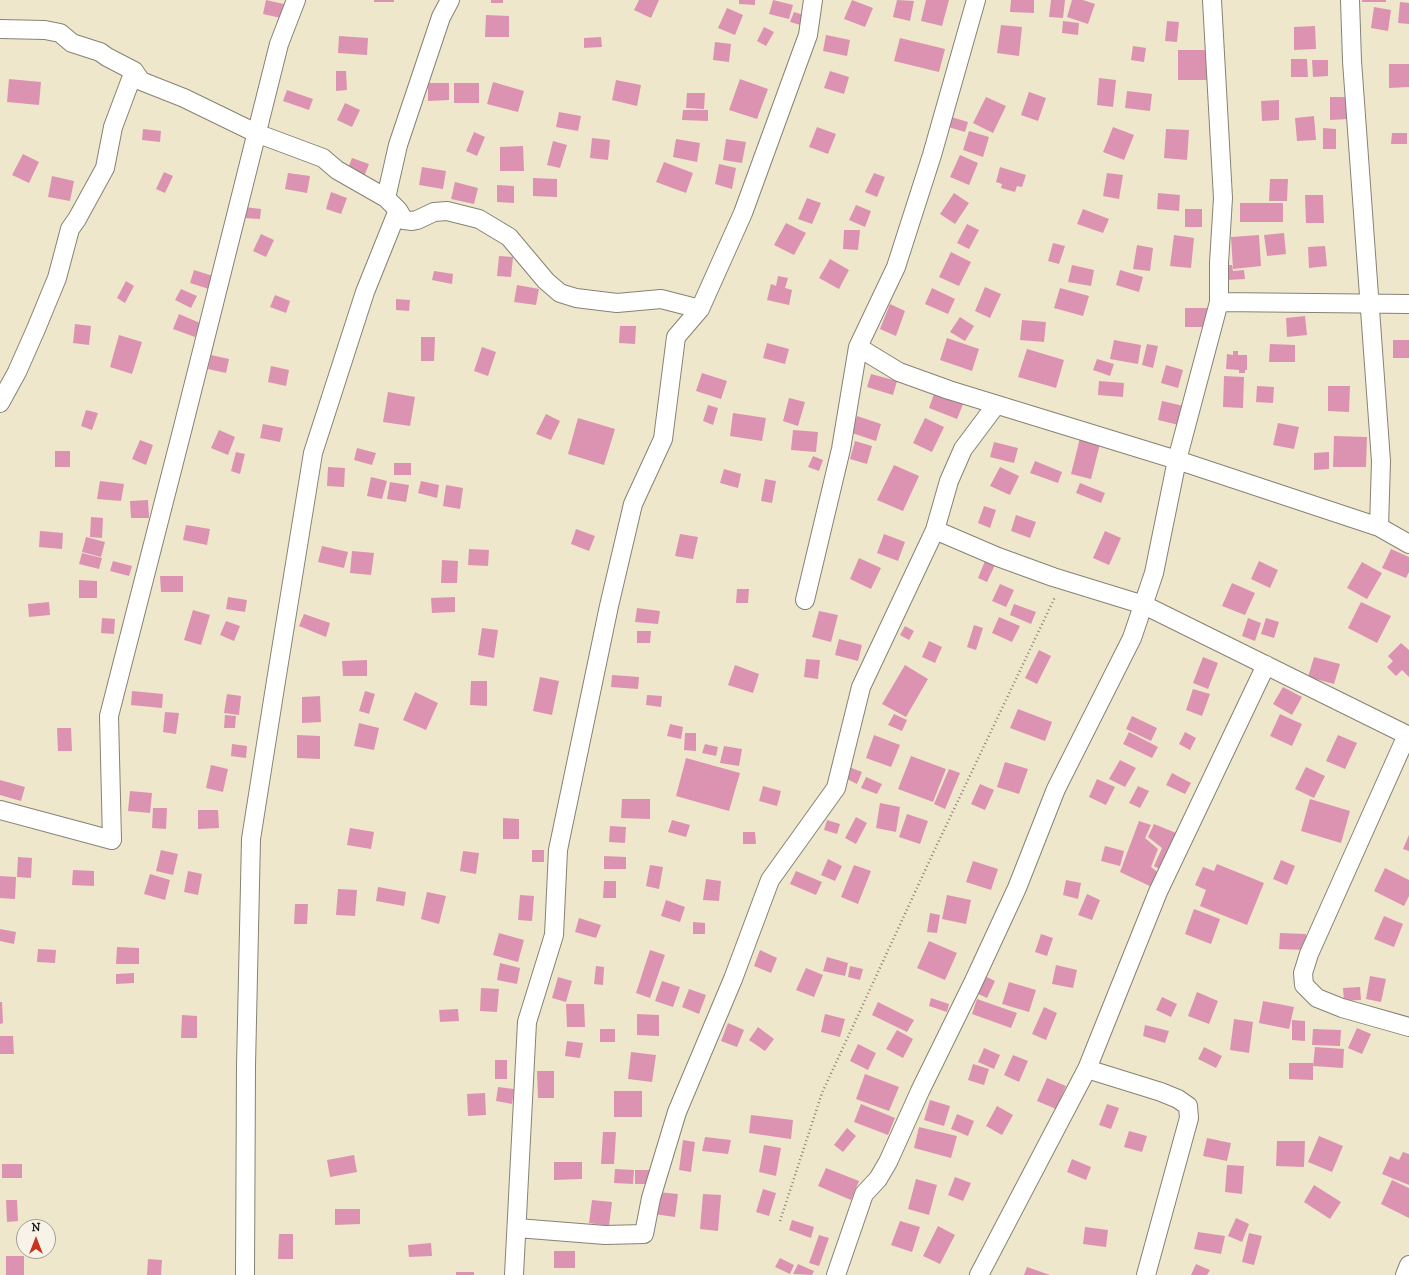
<!DOCTYPE html>
<style>
body{margin:0}
#map{position:relative;width:1409px;height:1275px;overflow:hidden;background:#efe7cc;font-family:"IM FELL DW Pica",serif}
canvas{display:block}
.north{position:absolute;left:16px;top:1219px;width:40px;height:40px;box-sizing:border-box;background:#f7f3e8;border:1px solid #9f9d96;border-radius:50%;rotate:0deg;font-size:11px;font-weight:700;line-height:16px;text-align:center;color:#1c1c1c}
.north::after{content:'';display:block;margin:auto;width:14px;height:18px;background:#c8321e;clip-path:polygon(50% 0,100% 100%,50% 72%,0 100%)}
</style>
<div id="map">
<canvas width="1409" height="1275"></canvas>
<div class="north">N</div>
</div>
<script>
const ctx = document.querySelector('canvas').getContext('2d');
ctx.lineJoin = 'round';
function fillPath(path, color) {
  ctx.fillStyle = color;
  ctx.fill(path, 'evenodd');
}
function toPath(rows) {
  const path = new Path2D();
  for (const r of rows) {
    path.moveTo(r[0], r[1]);
    for (let i = 2; i < r.length; i += 2) path.lineTo(r[i], r[i + 1]);
  }
  return path;
}
function trace(path, color, width, dash) {
  ctx.strokeStyle = color;
  ctx.lineWidth = width;
  ctx.lineCap = dash ? 'butt' : 'round';
  ctx.setLineDash(dash || []);
  ctx.stroke(path);
}
fillPath(toPath([
 [266,0,284,4,281,18,263,14],
 [374,0,394,0,394,2,374,2],
 [491,0,503,0,503,3,491,3],
 [639,0,659,0,651,18,634,10],
 [739,0,755,0,755,5,739,4],
 [773,0,793,5,789,19,769,14],
 [852,0,873,8,865,27,844,19],
 [897,0,914,1,910,21,893,17],
 [926,0,949,0,942,26,921,21],
 [1011,0,1034,0,1034,13,1010,12],
 [1051,0,1065,0,1063,18,1049,17],
 [1072,0,1083,0,1095,4,1088,24,1067,17],
 [1362,0,1386,0,1386,2,1362,2],
 [1400,2,1409,3,1409,24,1398,23],
 [1374,7,1391,10,1388,31,1371,28],
 [727,8,743,15,735,35,718,28],
 [794,12,807,16,804,26,790,22],
 [486,15,509,16,509,37,485,37],
 [1063,21,1079,23,1078,35,1062,33],
 [1167,21,1179,22,1177,42,1165,41],
 [1001,25,1022,27,1019,56,997,53],
 [1315,26,1316,49,1294,50,1294,27],
 [764,27,774,32,766,46,757,41],
 [826,35,850,40,847,56,823,51],
 [339,36,368,38,367,55,338,53],
 [601,37,602,47,584,48,584,38],
 [900,38,945,49,939,72,894,61],
 [715,42,731,44,729,62,713,60],
 [1133,46,1146,48,1144,62,1131,60],
 [1178,50,1209,50,1208,80,1178,80],
 [1291,59,1307,59,1308,77,1291,77],
 [1312,60,1328,60,1328,76,1313,77],
 [1389,64,1409,64,1409,87,1389,88],
 [336,71,346,71,347,90,336,91],
 [830,71,849,77,844,94,824,88],
 [1099,78,1116,80,1113,107,1097,105],
 [9,79,41,82,39,105,7,102],
 [740,79,768,89,757,119,729,110],
 [616,80,641,85,637,106,612,100],
 [493,82,524,91,518,112,487,104],
 [428,83,449,83,449,100,428,101],
 [454,83,479,83,479,103,454,103],
 [287,90,313,99,309,110,283,101],
 [1127,91,1152,94,1150,111,1125,108],
 [1029,92,1046,98,1038,121,1021,115],
 [687,93,705,93,704,109,686,108],
 [986,97,1006,106,993,133,973,123],
 [1330,97,1347,97,1348,119,1330,120],
 [1279,100,1279,120,1262,121,1261,101],
 [345,103,360,110,352,127,337,120],
 [683,110,708,110,708,121,682,120],
 [559,112,581,116,578,131,556,127],
 [948,116,968,122,965,132,945,126],
 [1314,116,1316,140,1297,141,1295,118],
 [817,127,836,134,828,154,809,147],
 [1113,127,1134,135,1124,160,1103,152],
 [1323,128,1336,129,1336,149,1323,149],
 [143,129,161,131,160,142,142,140],
 [1166,129,1189,130,1187,160,1164,158],
 [969,131,989,137,983,157,963,150],
 [474,132,485,137,477,156,466,151],
 [1392,133,1407,133,1407,144,1391,144],
 [592,138,610,140,608,160,590,158],
 [676,139,700,143,697,162,673,157],
 [726,139,746,142,742,163,723,160],
 [553,141,567,145,560,168,547,165],
 [523,146,524,171,500,171,500,147],
 [23,154,39,162,29,183,12,175],
 [960,155,978,163,969,185,950,177],
 [352,158,369,164,364,177,347,171],
 [664,162,693,173,686,193,656,182],
 [719,164,736,168,732,189,715,184],
 [422,167,446,171,443,189,419,185],
 [1000,167,1026,175,1022,187,1017,186,1015,192,1001,188,1002,184,996,182],
 [164,172,173,176,165,193,156,189],
 [288,173,310,176,307,193,285,189],
 [874,173,885,177,877,197,865,192],
 [1107,173,1123,175,1119,199,1103,196],
 [52,176,74,181,70,201,48,197],
 [533,178,557,179,557,197,533,196],
 [1270,179,1288,179,1287,201,1269,201],
 [455,182,478,188,474,204,451,199],
 [497,185,514,186,514,203,497,202],
 [331,192,347,198,341,214,326,209],
 [954,193,969,203,955,224,940,214],
 [1158,193,1180,195,1179,211,1157,209],
 [1305,195,1323,195,1324,223,1306,223],
 [807,198,821,203,812,224,798,219],
 [1240,203,1283,203,1283,222,1240,222],
 [856,205,871,211,865,227,849,220],
 [244,207,261,209,260,219,243,218],
 [1083,209,1109,219,1103,233,1077,224],
 [1185,209,1202,209,1202,227,1185,227],
 [786,223,806,233,794,255,774,245],
 [967,224,979,230,969,249,957,243],
 [844,230,860,230,858,250,843,249],
 [1284,233,1286,254,1267,256,1264,235],
 [261,234,274,240,266,257,253,251],
 [1174,235,1194,238,1191,268,1170,266],
 [1259,235,1261,266,1233,269,1231,237],
 [1053,243,1065,246,1059,264,1048,261],
 [1137,245,1153,248,1150,271,1133,269],
 [1325,246,1327,266,1309,268,1308,247],
 [951,252,971,262,959,286,939,277],
 [499,256,513,257,511,277,497,276],
 [830,259,849,270,839,289,819,278],
 [1072,265,1094,270,1091,286,1068,282],
 [1227,265,1232,265,1233,271,1244,270,1245,279,1227,280],
 [194,270,213,276,209,289,190,283],
 [1120,270,1143,277,1139,292,1116,285],
 [434,271,453,274,452,284,432,280],
 [778,276,788,278,785,288,792,290,789,305,767,300,771,284,776,286],
 [126,281,134,286,125,303,117,298],
 [517,285,539,289,536,305,514,302],
 [985,287,1001,294,990,318,975,311],
 [932,288,955,299,948,314,925,304],
 [1060,288,1089,296,1083,316,1054,308],
 [181,289,197,296,191,308,175,300],
 [275,295,290,301,286,313,270,307],
 [396,299,410,300,409,311,396,310],
 [890,304,905,311,896,336,880,329],
 [1185,308,1209,308,1208,327,1185,327],
 [179,314,200,323,195,337,173,329],
 [1305,316,1307,335,1287,337,1286,318],
 [960,317,974,326,965,341,950,332],
 [1022,320,1046,322,1044,342,1020,340],
 [75,324,91,326,89,345,73,343],
 [620,326,636,326,635,344,619,343],
 [119,335,142,342,132,374,110,367],
 [421,337,435,337,434,361,421,361],
 [947,338,979,349,972,371,940,360],
 [1114,340,1141,345,1138,364,1110,359],
 [1393,340,1409,340,1409,358,1393,358],
 [767,343,789,349,785,364,763,358],
 [1147,344,1158,346,1153,368,1142,365],
 [1270,344,1295,345,1295,362,1269,362],
 [482,347,496,352,488,376,474,371],
 [1027,349,1064,360,1056,388,1018,377],
 [1233,351,1238,351,1238,355,1247,355,1247,370,1245,370,1245,373,1239,373,1239,370,1226,369,1227,354,1233,355],
 [211,355,229,359,226,373,208,369],
 [1097,359,1114,364,1110,376,1093,370],
 [1166,365,1183,370,1178,388,1161,383],
 [271,366,289,370,286,386,268,382],
 [702,373,727,381,721,399,696,391],
 [871,374,897,381,893,395,867,387],
 [1224,376,1244,377,1243,408,1223,407],
 [1099,381,1124,383,1123,397,1098,395],
 [1257,386,1274,387,1273,403,1256,402],
 [1328,386,1350,386,1349,412,1328,411],
 [935,391,964,402,957,419,929,408],
 [388,392,415,397,410,426,383,422],
 [789,398,805,402,798,426,783,421],
 [1162,401,1188,407,1183,426,1158,420],
 [708,405,718,408,713,425,703,421],
 [86,410,98,413,92,430,81,426],
 [733,413,766,418,762,441,730,436],
 [546,414,560,421,551,440,536,434],
 [857,416,881,424,876,441,852,433],
 [578,418,615,429,604,465,568,454],
 [925,418,944,427,932,452,913,443],
 [1278,423,1299,427,1294,449,1273,445],
 [263,424,283,428,280,442,260,438],
 [219,430,235,437,228,455,211,448],
 [793,430,818,432,816,452,791,450],
 [1081,434,1101,440,1091,479,1071,474],
 [1334,436,1367,437,1366,467,1333,467],
 [140,440,153,445,146,465,132,459],
 [855,441,872,446,867,464,850,459],
 [994,442,1018,448,1014,463,990,457],
 [357,448,376,453,372,465,354,460],
 [55,451,70,451,70,467,55,467],
 [236,452,245,454,240,474,231,471],
 [1329,452,1329,469,1314,470,1314,453],
 [813,456,823,460,819,471,808,467],
 [1035,461,1062,472,1058,483,1030,473],
 [394,463,411,463,411,475,394,475],
 [894,465,919,476,903,511,877,500],
 [328,467,345,468,344,487,327,486],
 [1000,467,1019,476,1010,495,990,486],
 [724,469,741,474,738,488,720,483],
 [371,477,387,481,382,499,367,496],
 [765,479,776,481,772,503,761,501],
 [100,481,124,484,121,501,97,499],
 [421,481,439,485,437,498,418,493],
 [390,482,409,485,406,502,387,499],
 [1080,483,1105,493,1101,503,1076,493],
 [446,485,463,488,460,509,443,506],
 [148,500,149,518,131,518,130,501],
 [984,506,996,510,990,528,978,523],
 [1016,515,1036,522,1030,538,1011,531],
 [91,517,103,518,102,538,90,537],
 [186,525,210,529,207,545,183,540],
 [576,529,595,536,589,551,571,544],
 [40,531,63,533,62,549,39,547],
 [1105,531,1121,538,1109,565,1093,558],
 [680,534,698,537,693,559,675,556],
 [884,534,905,542,898,561,877,553],
 [86,537,105,542,101,557,82,552],
 [322,546,348,552,344,568,318,562],
 [469,549,489,550,488,566,468,565],
 [1391,549,1409,557,1409,572,1406,578,1382,568],
 [352,551,374,553,371,575,350,573],
 [82,553,102,558,99,569,79,564],
 [859,558,881,568,871,589,850,579],
 [442,560,458,561,457,583,441,583],
 [113,561,132,566,129,576,110,571],
 [985,561,995,565,987,582,978,578],
 [1259,561,1278,570,1270,588,1251,579],
 [1362,562,1382,573,1367,599,1347,588],
 [160,576,183,576,183,592,161,592],
 [79,580,97,581,97,598,79,598],
 [1232,583,1255,593,1245,615,1222,606],
 [1000,584,1014,590,1006,607,992,601],
 [737,589,749,589,748,603,736,603],
 [228,597,247,600,245,612,226,609],
 [455,597,455,612,432,613,431,598],
 [49,602,50,615,29,617,28,604],
 [1361,602,1391,616,1377,643,1348,628],
 [1014,604,1036,612,1031,624,1010,615],
 [637,608,660,611,658,624,635,622],
 [193,610,210,615,201,645,184,640],
 [819,611,838,615,831,642,812,637],
 [304,614,330,623,326,637,299,626],
 [999,617,1020,626,1012,642,992,633],
 [102,618,115,619,114,634,101,633],
 [1248,618,1261,623,1255,641,1242,636],
 [1266,618,1279,622,1274,638,1261,634],
 [226,621,240,626,234,641,220,635],
 [974,625,983,628,976,650,967,647],
 [905,626,914,631,909,640,900,635],
 [482,628,498,630,494,658,478,655],
 [637,631,651,631,650,643,637,643],
 [839,639,862,645,858,661,835,655],
 [929,641,942,647,935,663,922,657],
 [1401,643,1409,650,1409,677,1402,670,1396,676,1387,667,1393,661,1388,656],
 [1039,650,1051,656,1037,684,1025,678],
 [1203,657,1218,663,1208,689,1193,683],
 [1314,657,1340,664,1334,684,1308,677],
 [806,659,820,660,818,679,804,677],
 [367,660,367,676,343,676,342,661],
 [735,665,759,674,753,693,728,685],
 [905,665,928,679,906,717,882,704],
 [612,675,639,677,638,689,611,687],
 [540,677,559,681,552,715,533,711],
 [471,681,487,681,487,706,470,705],
 [1283,687,1302,697,1292,715,1273,704],
 [1193,689,1210,694,1202,716,1186,710],
 [132,691,163,694,162,708,131,705],
 [365,691,375,694,369,714,359,711],
 [415,692,438,703,426,730,403,720],
 [227,694,241,696,239,715,224,713],
 [647,695,662,696,661,707,646,705],
 [320,696,321,722,302,723,302,697],
 [1018,709,1052,722,1045,741,1010,728],
 [165,712,179,713,176,734,163,732],
 [894,714,907,720,902,731,888,725],
 [1280,714,1302,724,1292,746,1270,736],
 [225,715,236,716,235,728,224,728],
 [1132,716,1157,728,1151,741,1126,729],
 [359,723,379,728,374,750,354,746],
 [670,724,683,727,681,739,667,736],
 [57,728,71,728,72,751,58,751],
 [1129,732,1158,747,1152,758,1123,744],
 [1185,732,1196,738,1190,750,1179,744],
 [685,733,696,733,696,751,684,750],
 [297,735,320,736,320,759,297,758],
 [874,735,900,745,891,767,866,758],
 [1338,735,1357,743,1345,769,1326,761],
 [232,744,247,746,246,758,231,756],
 [705,744,718,747,716,756,702,753],
 [724,746,742,749,739,766,720,763],
 [911,756,946,769,933,802,898,789],
 [686,758,740,773,729,811,676,796],
 [1120,760,1136,768,1125,787,1109,779],
 [1005,762,1028,769,1019,794,997,787],
 [211,765,228,769,223,792,206,788],
 [849,767,862,772,857,784,845,778],
 [1306,767,1325,776,1314,798,1295,789],
 [949,769,960,773,945,809,934,804],
 [1172,773,1191,783,1185,794,1166,785],
 [866,777,882,784,877,794,861,788],
 [1097,779,1115,787,1106,805,1089,797],
 [0,780,25,787,21,801,0,795],
 [980,784,994,790,985,810,971,804],
 [763,786,781,791,777,806,759,801],
 [1138,786,1149,791,1140,808,1129,803],
 [130,791,152,793,150,813,128,811],
 [622,799,650,799,650,819,621,818],
 [1310,799,1350,811,1341,843,1301,831],
 [880,803,900,807,896,832,876,828],
 [153,808,167,808,166,829,152,828],
 [198,810,218,810,219,828,198,829],
 [907,814,928,821,920,844,899,837],
 [856,817,867,823,856,844,845,838],
 [503,818,519,819,519,839,503,839],
 [672,820,690,825,686,837,668,832],
 [827,820,840,824,837,834,824,830],
 [1139,821,1151,825,1145,838,1158,849,1151,867,1160,874,1154,888,1120,872],
 [1154,824,1181,835,1163,871,1154,866,1162,848,1148,837],
 [610,826,626,827,625,843,609,842],
 [350,828,374,832,371,849,347,845],
 [743,832,755,832,756,844,743,844],
 [1409,835,1409,851,1403,849],
 [1105,846,1124,851,1120,866,1101,861],
 [161,850,178,854,173,875,156,871],
 [532,850,544,850,544,862,532,862],
 [463,851,479,853,476,874,460,871],
 [604,856,626,857,626,869,604,869],
 [18,857,32,858,31,878,17,877],
 [828,859,842,866,835,881,821,875],
 [1281,860,1295,866,1287,885,1273,879],
 [973,861,998,869,991,890,966,882],
 [1217,864,1264,883,1247,925,1200,906,1206,890,1195,885,1203,867,1214,871],
 [650,865,663,867,659,889,646,886],
 [854,865,871,871,858,904,841,897],
 [1385,868,1409,880,1409,896,1404,906,1374,891],
 [73,870,94,871,94,886,72,885],
 [188,871,202,874,198,895,184,892],
 [796,871,822,882,816,895,790,884],
 [150,874,170,880,165,900,144,894],
 [0,876,16,877,15,899,0,898],
 [706,879,721,881,719,901,703,900],
 [1066,880,1081,883,1078,899,1063,895],
 [604,881,616,881,616,898,603,898],
 [378,887,406,892,404,906,376,901],
 [338,889,357,890,355,916,336,915],
 [427,892,446,896,439,924,421,919],
 [1087,894,1100,900,1092,920,1078,915],
 [520,895,534,896,532,921,518,920],
 [947,895,971,900,966,924,942,919],
 [666,900,685,907,680,922,661,916],
 [295,904,308,904,307,924,294,924],
 [1194,909,1220,919,1211,944,1185,934],
 [930,913,940,915,937,933,927,932],
 [1384,916,1403,924,1394,947,1374,939],
 [579,918,601,925,596,938,575,932],
 [693,922,705,923,705,934,693,934],
 [0,929,16,932,14,944,0,941],
 [499,933,524,940,518,962,493,955],
 [1280,933,1306,934,1306,950,1279,949],
 [1041,934,1053,938,1047,956,1035,952],
 [929,941,957,953,945,980,917,968],
 [117,947,139,948,139,964,116,964],
 [38,949,56,950,55,963,37,962],
 [650,950,665,955,650,998,636,993],
 [760,950,777,958,771,973,754,966],
 [827,957,848,963,845,976,823,971],
 [500,963,520,968,517,984,497,980],
 [1056,965,1077,970,1073,988,1052,984],
 [596,966,604,967,603,985,594,984],
 [850,966,863,969,860,980,848,977],
 [806,968,823,975,814,997,796,990],
 [134,973,134,983,116,984,116,974],
 [983,975,995,981,987,998,974,992],
 [1370,976,1386,979,1381,1002,1366,999],
 [558,977,572,981,566,1002,552,998],
 [662,981,680,987,673,1007,655,1001],
 [1009,982,1036,990,1029,1012,1002,1004],
 [1360,987,1361,1000,1344,1001,1343,988],
 [481,988,499,989,497,1012,480,1011],
 [689,989,706,995,699,1014,682,1007],
 [1197,992,1218,1001,1209,1024,1188,1016],
 [1162,997,1177,1004,1171,1017,1156,1010],
 [931,998,949,1004,947,1012,929,1006],
 [977,999,1017,1013,1011,1028,972,1014],
 [1263,1001,1294,1007,1289,1029,1259,1023],
 [0,1002,2,1002,3,1023,0,1024],
 [878,1002,914,1020,907,1032,872,1015],
 [566,1004,584,1004,585,1027,567,1027],
 [1044,1007,1057,1013,1046,1040,1032,1034],
 [458,1009,459,1021,440,1022,439,1010],
 [637,1014,659,1015,659,1036,637,1035],
 [825,1014,845,1019,840,1037,821,1032],
 [182,1015,197,1016,197,1038,181,1038],
 [1234,1019,1253,1022,1249,1053,1230,1050],
 [1292,1020,1305,1021,1305,1041,1292,1040],
 [728,1023,744,1030,737,1047,721,1041],
 [1145,1025,1169,1031,1165,1043,1143,1036],
 [758,1027,774,1039,765,1051,749,1040],
 [1357,1028,1371,1034,1362,1054,1348,1048],
 [600,1029,615,1029,615,1042,600,1042],
 [1313,1029,1341,1030,1340,1046,1312,1045],
 [897,1030,913,1039,903,1058,886,1049],
 [0,1036,13,1036,14,1054,0,1054],
 [567,1041,583,1043,580,1058,565,1056],
 [858,1044,876,1053,868,1070,850,1061],
 [1204,1047,1222,1056,1216,1068,1198,1059],
 [1315,1047,1344,1049,1343,1068,1313,1066],
 [984,1048,1000,1055,994,1069,978,1062],
 [631,1052,656,1055,652,1082,628,1079],
 [1013,1055,1028,1061,1019,1082,1004,1075],
 [495,1060,507,1060,507,1079,495,1079],
 [1289,1063,1313,1063,1313,1080,1289,1079],
 [973,1064,989,1069,984,1085,968,1080],
 [537,1071,554,1071,554,1098,538,1098],
 [865,1074,899,1087,889,1111,856,1099],
 [1047,1078,1066,1086,1056,1109,1037,1101],
 [498,1087,514,1089,512,1104,496,1101],
 [614,1091,642,1091,642,1117,614,1117],
 [485,1093,486,1115,468,1116,467,1094],
 [930,1100,950,1106,944,1126,924,1120],
 [861,1104,895,1118,888,1135,854,1122],
 [1107,1104,1119,1108,1111,1129,1099,1125],
 [997,1106,1013,1115,1002,1135,986,1126],
 [957,1114,974,1121,968,1136,951,1129],
 [751,1115,793,1120,791,1139,749,1133],
 [919,1127,957,1136,951,1158,914,1148],
 [847,1128,856,1136,843,1152,834,1145],
 [1129,1131,1147,1136,1142,1152,1124,1147],
 [603,1132,616,1132,614,1164,601,1164],
 [1319,1136,1343,1146,1332,1172,1308,1162],
 [705,1137,731,1140,728,1154,702,1151],
 [1207,1138,1231,1143,1227,1161,1203,1156],
 [683,1140,695,1142,691,1172,679,1170],
 [1277,1141,1305,1141,1304,1167,1276,1166],
 [764,1145,781,1148,776,1176,759,1172],
 [1403,1152,1409,1154,1409,1185,1382,1174,1390,1156,1399,1160],
 [354,1155,357,1172,330,1177,327,1160],
 [1072,1159,1091,1167,1086,1180,1067,1172],
 [554,1162,582,1162,582,1179,554,1180],
 [2,1164,22,1164,22,1178,2,1178],
 [1227,1165,1244,1166,1242,1194,1225,1192],
 [826,1168,859,1181,851,1200,818,1186],
 [615,1169,634,1170,633,1184,614,1183],
 [635,1170,652,1170,651,1184,635,1184],
 [955,1177,971,1183,963,1201,948,1195],
 [916,1179,937,1185,929,1215,908,1209],
 [1392,1180,1409,1188,1409,1218,1381,1204],
 [1314,1185,1341,1202,1330,1219,1304,1202],
 [763,1189,776,1193,769,1216,756,1212],
 [657,1192,678,1194,675,1217,654,1214],
 [703,1194,721,1195,718,1231,700,1229],
 [6,1200,17,1200,18,1221,7,1222],
 [592,1200,612,1202,609,1226,589,1223],
 [335,1209,360,1209,360,1224,335,1225],
 [1236,1218,1249,1224,1242,1242,1228,1236],
 [792,1220,814,1227,811,1238,789,1230],
 [900,1221,920,1227,912,1252,891,1245],
 [938,1226,955,1235,940,1264,923,1256],
 [1085,1227,1108,1230,1106,1247,1083,1244],
 [1198,1232,1225,1236,1221,1254,1194,1249],
 [1249,1233,1262,1236,1254,1265,1242,1262],
 [279,1234,293,1234,293,1259,278,1259],
 [819,1235,829,1238,819,1266,809,1263],
 [431,1243,432,1256,409,1257,408,1245],
 [554,1251,575,1251,575,1268,554,1268],
 [6,1256,24,1256,24,1275,6,1275],
 [780,1258,794,1265,790,1274,775,1267],
 [148,1259,162,1260,161,1275,147,1275],
 [798,1264,814,1271,812,1275,793,1274],
 [1196,1264,1210,1270,1207,1275,1191,1275],
 [1027,1267,1050,1275,1024,1275],
 [456,1272,474,1272,474,1275,456,1275]
]), '#dc93b2');
const minor = toPath([
 [1350,0,1352,61,1381,461,1379,527],
 [0,29,45,30,60,33,72,43,100,52,107,57,134,71,141,81,184,98,256,133,323,158,337,170,386,198],
 [398,210,404,220,412,221,417,220,434,212,447,211,479,219,509,237,546,281,560,293,576,298,617,303,661,299,700,309],
 [1219,302,1409,304],
 [858,347,899,372,949,390,1177,460,1379,527,1409,544],
 [0,403,17,372,36,329,57,278,70,229,77,219,105,168,113,127,134,71],
 [935,530,998,557,1053,577,1144,605,1409,736],
 [805,600,841,449,858,347,896,267,932,155,976,0],
 [1407,735,1309,954,1303,973,1304,985,1317,998,1342,1008,1409,1027],
 [0,810,112,840,109,716,183,427,279,44,296,0],
 [1087,1069,1161,1092,1178,1099,1188,1106,1189,1118,1146,1275],
 [517,1228,605,1235,644,1234,651,1198,677,1112,733,979,770,880,836,788,861,687,935,530,949,481,963,449,996,405],
 [245,1275,246,1066,251,839,276,681,313,453,365,292,398,210,386,198,398,145,441,17,450,0],
 [514,1275,527,1022,554,935,558,850,609,606,633,504,663,439,676,337,700,309,743,213,808,35,813,0],
 [836,1275,864,1194,878,1179,888,1162,920,1091,973,983,1017,888,1056,789,1132,638,1154,573,1177,460,1219,302,1219,263,1223,198,1212,0],
 [979,1275,1087,1069,1158,892,1266,665],
 [1405,1275,1409,1265]
]);
trace(minor, '#868274', 20);
trace(toPath([
 [780,1221,822,1093,935,849,1055,597]
]), '#868274', 2.5, [1, 3]);
trace(minor, '#fff', 18);
</script>
